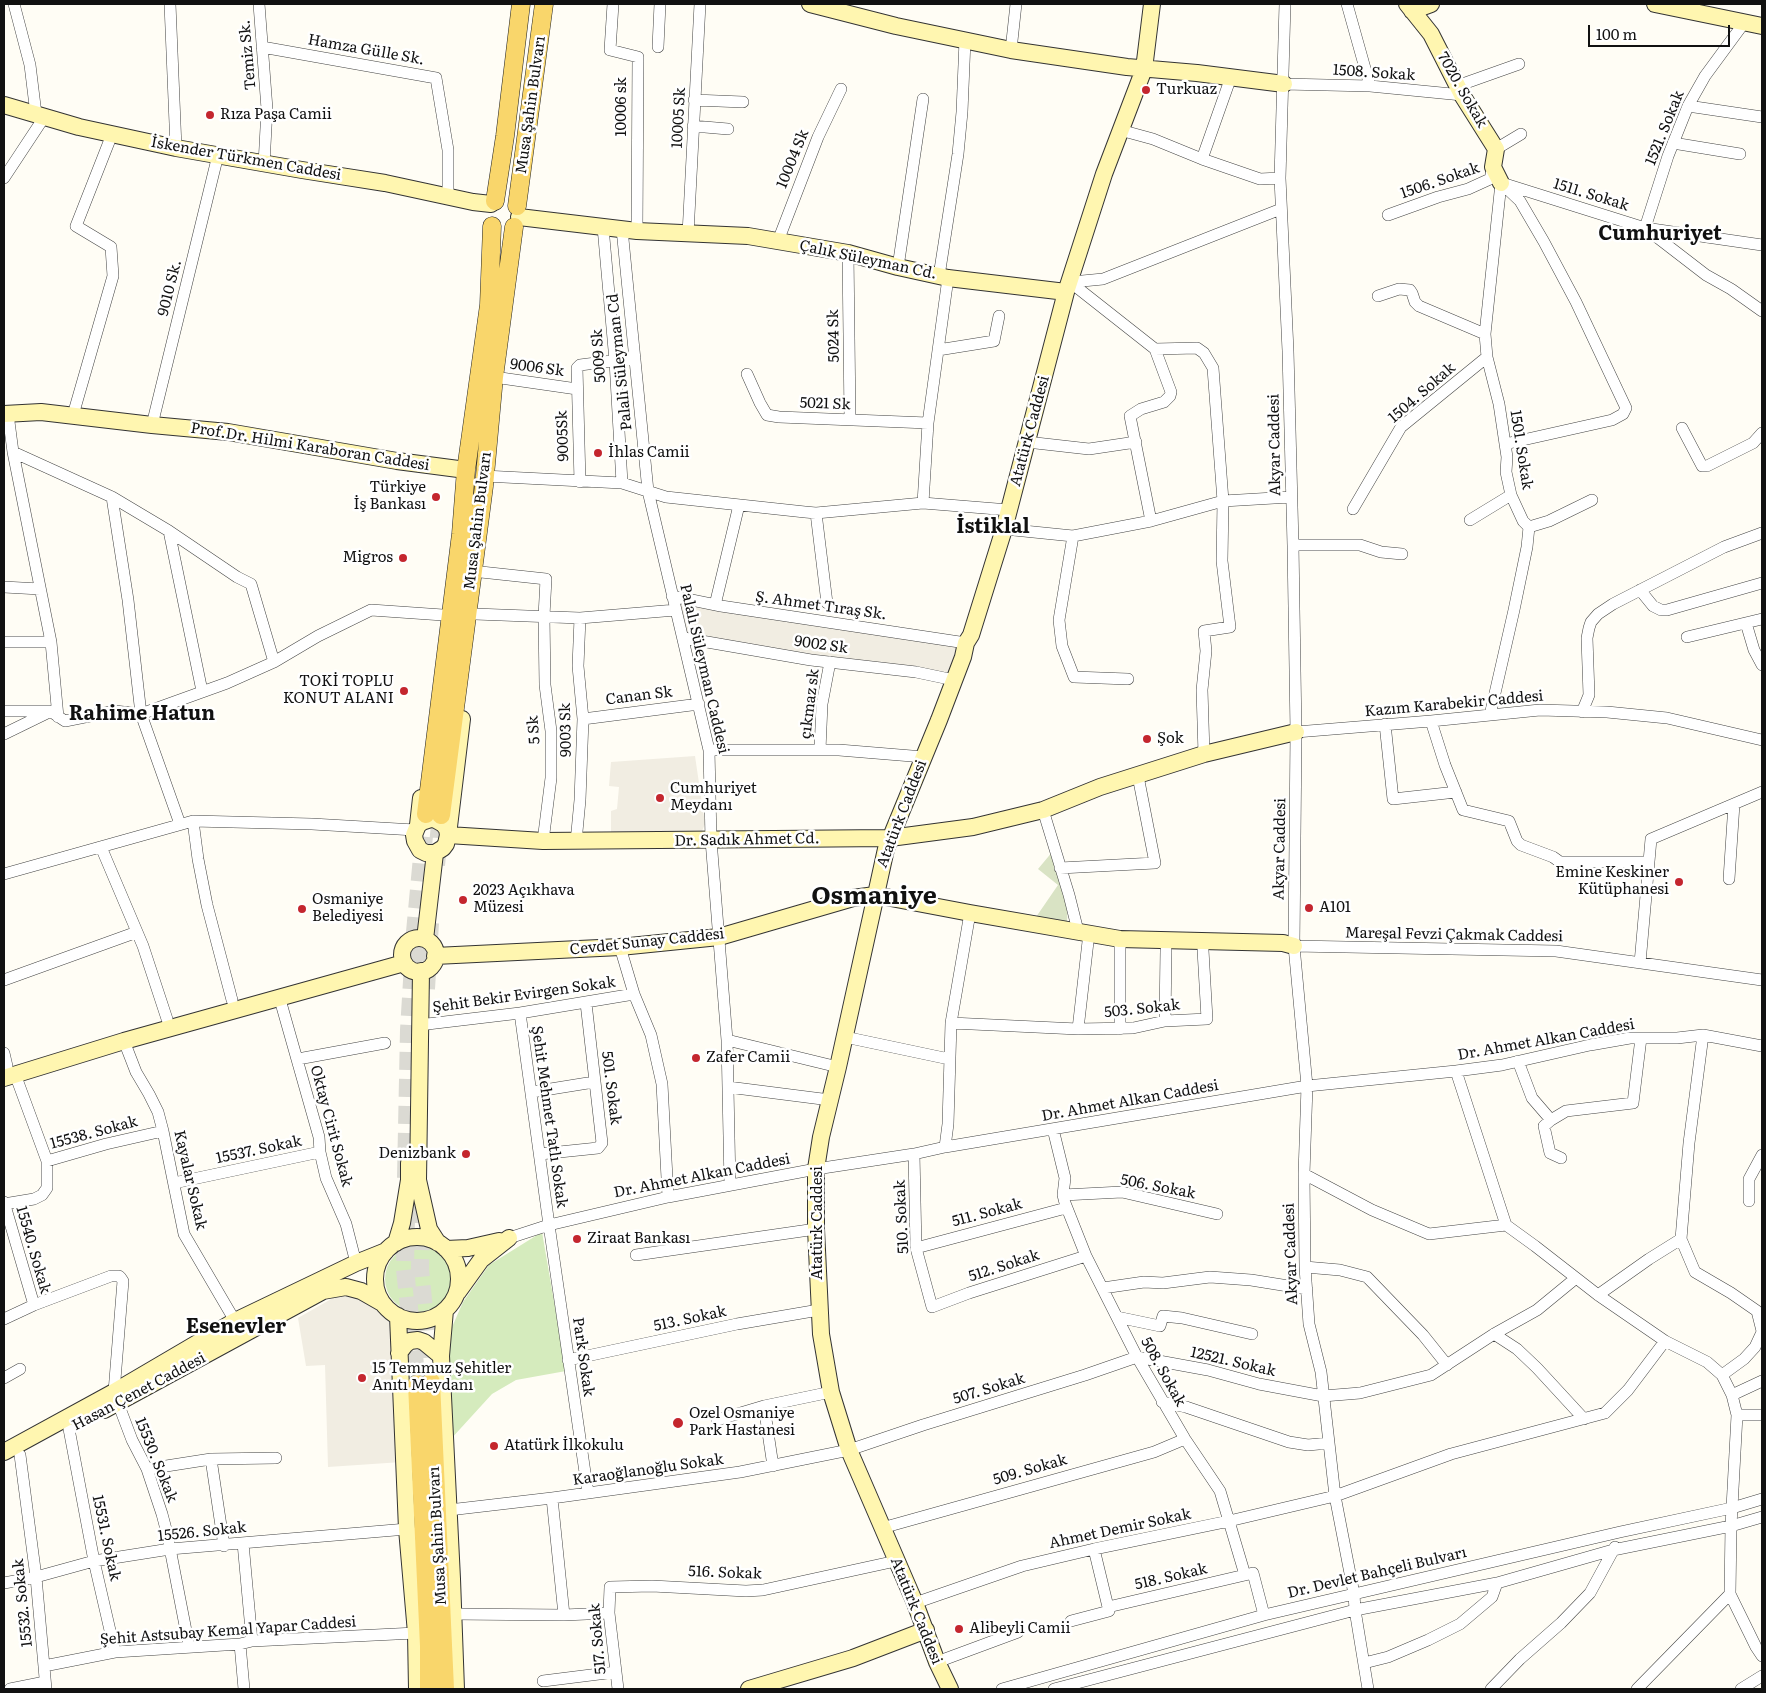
<!DOCTYPE html>
<meta charset="utf-8">
<style>
body{margin:0}
#map{position:relative;width:1766px;height:1693px;overflow:hidden;background:#fffdf5;font-family:Literata,serif}
canvas{display:block}
.frame{position:absolute;inset:0;border:5px solid #111;pointer-events:none}
.scale{position:absolute;left:1588px;top:25px;width:142px;height:22px;box-sizing:border-box;border:2px solid #111;border-top:0;padding-left:6px;font-size:15px;line-height:18px;white-space:nowrap;color:#111;-webkit-text-stroke:4px #fff;paint-order:stroke}
</style>
<div id="map">
<canvas width="1766" height="1693"></canvas>
<div class="frame"></div>
<div class="scale">100 m</div>
</div>
<script>
const ctx = document.querySelector('canvas').getContext('2d');
ctx.lineJoin = 'round';
function fillPath(path, color) {
  ctx.fillStyle = color;
  ctx.fill(path, 'evenodd');
}
function toPath(rows) {
  const path = new Path2D();
  for (const r of rows) {
    if (r.length === 3) {
      path.moveTo(r[0] + r[2], r[1]);
      path.arc(r[0], r[1], r[2], 0, 2 * Math.PI);
      continue;
    }
    path.moveTo(r[0], r[1]);
    for (let i = 2; i < r.length; i += 2) path.lineTo(r[i], r[i + 1]);
  }
  return path;
}
function trace(path, color, width, dash) {
  ctx.strokeStyle = color;
  ctx.lineWidth = width;
  ctx.lineCap = dash ? 'butt' : 'round';
  ctx.setLineDash(dash || []);
  ctx.stroke(path);
}
function write(font, color, halo, rows, align = 'center') {
  ctx.font = font + ' Literata,serif';
  ctx.lineWidth = 5;
  ctx.setLineDash([]);
  ctx.textBaseline = 'middle';
  ctx.strokeStyle = halo;
  ctx.fillStyle = color;
  for (const [text, x, y, turn = 0] of rows) {
    ctx.save();
    ctx.translate(x, y);
    ctx.rotate((+turn || 0) * Math.PI / 180);
    ctx.textAlign = isNaN(turn) ? turn : align;
    if (halo) ctx.strokeText(text, 0, 0);
    ctx.fillText(text, 0, 0);
    ctx.restore();
  }
}
fillPath(toPath([
 [542,1232,566,1371,516,1380,492,1394,450,1440,449,1334,463,1302,489,1265],
 [418,1279,33]
]), '#d5ebbd');
fillPath(toPath([
 [1053,851,1068,903,1067,921,1062,926,1034,920,1058,885,1038,869]
]), '#d9e3c4');
fillPath(toPath([
 [675,599,964,644,953,678,685,636],
 [695,756,705,824,702,831,697,835,611,840,611,811,617,809,619,787,609,786,611,762],
 [340,1294,347,1294,374,1304,385,1314,390,1323,402,1462,328,1467,325,1365,306,1366,298,1318]
]), '#f1ede2');
trace(toPath([
 [436,865,441,815],
 [426,989,430,923],
 [406,1178,409,1030,415,932,426,814],
 [421,1205,420,1269,431,1382],
 [406,1216,405,1269,417,1384]
]), '#dbdad3', 18, [18, 9]);
const street = toPath([
 [14,4,30,65,36,114],
 [170,4,176,148],
 [259,4,267,109,264,164],
 [613,4,610,50,638,57,637,231],
 [1285,4,1280,178,1288,351,1293,545,1296,732,1294,946,1307,1086,1304,1174,1305,1267,1309,1324,1321,1372,1335,1496,1354,1594,1355,1610,1368,1689],
 [1347,4,1370,86],
 [1744,23,1705,76,1688,106,1668,156,1645,228,1706,275,1731,289,1762,311],
 [262,47,436,78,448,150,448,196],
 [658,47,660,4],
 [1011,50,1016,4],
 [1284,84,1370,86,1462,95],
 [1457,86,1519,64],
 [694,100,743,102],
 [1688,106,1762,117],
 [693,126,728,129],
 [1120,130,1153,139,1202,159,1231,77],
 [1673,143,1740,154],
 [1496,149,1521,134],
 [1202,159,1260,179,1280,178],
 [4,178,41,122],
 [1501,183,1520,201,1544,242,1576,302,1626,408,1623,414,1612,420,1505,444],
 [1505,184,1645,228,1762,245],
 [1388,215,1438,197,1468,189,1490,179,1493,167],
 [603,227,615,361,622,483],
 [622,229,648,491,709,750,711,840,727,1040,730,1185],
 [688,234,700,4],
 [778,241,818,137,841,89],
 [848,253,850,419],
 [898,267,923,99],
 [939,276,958,154,962,112,965,40],
 [1070,282,1155,349,1171,392,1170,396,1164,402,1141,409,1130,416,1151,521],
 [1072,282,1103,279,1281,209],
 [1378,296,1399,289,1410,290,1412,293,1415,302,1419,306,1485,334],
 [1155,349,1197,348,1204,353,1213,368,1223,501,1222,561,1230,627,1204,631,1206,651,1202,690,1204,754],
 [938,350,994,341,999,316],
 [747,374,760,403,767,415,779,417,928,423],
 [494,377,577,389],
 [8,414,13,452,51,642,58,717],
 [73,415,113,276,111,247,76,226,109,142],
 [152,425,217,159],
 [1682,428,1702,466,1707,466,1753,443,1762,433],
 [1027,442,1089,449,1136,442],
 [13,452,112,497,169,531,237,577,251,584,274,662],
 [484,476,622,483,666,497,805,512,816,513,923,503,1009,510],
 [580,482,577,368,580,365,635,358],
 [112,497,128,600,141,714,180,824],
 [923,503,928,423,948,278],
 [1353,509,1401,427,1487,357],
 [816,513,827,603],
 [1470,520,1511,495],
 [1529,527,1549,521,1592,500],
 [1004,529,1073,536,1151,521,1223,501,1291,497],
 [169,531,202,691],
 [1073,536,1059,620,1062,646,1074,677,1128,679],
 [1293,545,1360,545,1381,552,1402,554],
 [481,572,546,579,544,616,545,685,551,731,551,778,543,841],
 [4,587,40,589],
 [1640,590,1653,606,1661,610,1667,610,1762,583],
 [672,596,721,606,966,643],
 [715,605,739,505],
 [475,614,580,618,676,610],
 [1746,623,1754,650,1762,665],
 [1687,637,1762,619],
 [684,638,811,660,916,672,954,680],
 [4,642,51,642],
 [4,711,50,711,65,721,115,711,141,714,227,683,274,662,318,636,371,610,443,615],
 [1582,712,1589,695,1587,638,1589,628,1591,622,1598,614,1613,604,1724,547,1762,533],
 [1490,715,1514,610,1527,547,1529,527,1523,521,1511,495,1506,472,1507,457,1499,404,1487,357,1485,334,1501,183],
 [583,719,699,704],
 [1431,721,1445,765,1463,810,1509,821,1517,841,1521,845,1553,857,1560,862,1649,862],
 [1385,724,1393,799,1456,792],
 [1296,732,1431,721,1540,710,1607,712,1667,718,1762,740],
 [4,734,47,713],
 [709,750,839,750,924,757],
 [820,750,822,704,830,662],
 [1043,810,1069,895,1078,931],
 [193,821,198,859,207,905,232,1000],
 [576,842,580,800,583,719,578,666,580,618],
 [101,847,143,946,167,1019],
 [1060,868,1155,863,1138,776],
 [4,874,193,821,312,824,415,830],
 [1729,879,1734,804],
 [1089,933,1078,1029,1133,1028,1165,1021,1207,1019,1203,950],
 [1294,946,1556,951,1762,980],
 [620,947,634,994,651,1035,662,1084,668,1197],
 [1640,963,1651,839,1762,792],
 [4,980,137,932],
 [279,996,319,1137,320,1152,326,1178,346,1224,356,1263],
 [520,1013,549,1225,588,1493],
 [1165,1021,1166,950],
 [951,1023,1078,1029],
 [419,1025,520,1013,634,994],
 [1120,1029,1120,939],
 [845,1037,949,1059],
 [727,1040,838,1067],
 [124,1041,136,1072,149,1094,158,1112,163,1131,184,1234,235,1321],
 [4,1053,7,1066],
 [298,1059,385,1043],
 [1518,1061,1532,1098,1551,1120],
 [1456,1071,1506,1225],
 [15,1074,47,1161],
 [728,1087,830,1100],
 [532,1092,594,1082],
 [1053,1129,1065,1178,1063,1195,1065,1203,1086,1256,1137,1357,1185,1439,1220,1491,1245,1575,1253,1573,1264,1615],
 [945,1147,948,1124,951,1023,970,913],
 [540,1154,598,1148,602,1143,586,1003],
 [914,1154,916,1248,932,1307,969,1293,1086,1256],
 [1561,1158,1550,1153,1544,1126,1551,1120,1566,1111,1633,1103,1641,1038],
 [1304,1174,1372,1210,1429,1234,1506,1225,1535,1246,1598,1295,1665,1341,1707,1362,1722,1375,1732,1395,1737,1415,1731,1526,1730,1594,1756,1647,1762,1656],
 [174,1183,320,1152],
 [1063,1195,1122,1192,1217,1214],
 [1749,1201,1749,1179,1762,1155],
 [4,1202,34,1305],
 [4,1204,34,1199,42,1195,47,1188,47,1161,106,1144,163,1131],
 [509,1238,549,1225,668,1197,816,1169,914,1154,945,1147,1307,1086,1456,1071,1502,1065,1590,1045,1630,1038,1677,1038,1703,1035,1762,1046],
 [1681,1239,1695,1272,1731,1293,1757,1311,1762,1331],
 [916,1248,1066,1208],
 [636,1255,816,1229],
 [1305,1267,1340,1270,1367,1277,1423,1335,1447,1365],
 [1103,1288,1144,1282,1163,1283,1210,1277,1251,1280,1307,1289],
 [1598,1295,1649,1259,1681,1239,1689,1143,1703,1035],
 [1117,1317,1160,1326,1163,1316,1182,1318,1252,1334],
 [4,1319,34,1305,111,1276,119,1276,121,1278,123,1281,114,1392],
 [1494,1334,1517,1349,1537,1368,1584,1419],
 [568,1360,737,1324,819,1310],
 [1722,1375,1744,1359,1755,1347,1762,1332],
 [4,1378,20,1369],
 [1732,1395,1762,1381],
 [1162,1402,1186,1407,1289,1442,1308,1445,1329,1443],
 [118,1403,132,1440,147,1469,162,1514,167,1533,189,1646],
 [764,1406,773,1466],
 [1737,1415,1762,1415],
 [717,1420,764,1406,831,1392],
 [69,1429,94,1561,115,1652],
 [20,1455,36,1577,46,1689],
 [211,1459,224,1546],
 [147,1469,211,1459,276,1458],
 [552,1498,564,1615],
 [449,1510,552,1498,740,1472,849,1450,923,1425,1085,1375,1137,1357,1208,1370,1259,1384,1323,1396,1360,1393,1431,1375,1494,1334,1537,1310,1576,1278],
 [882,1528,1154,1452,1185,1439],
 [243,1543,252,1641],
 [1094,1549,1108,1607],
 [4,1583,36,1577,94,1561,170,1549,407,1529],
 [915,1603,1022,1566,1094,1549,1229,1521,1335,1496,1451,1454,1605,1413,1628,1390,1665,1341],
 [453,1614,564,1615,609,1613],
 [1071,1621,1109,1611,1108,1607,1245,1575],
 [240,1644,244,1689],
 [937,1662,1018,1632],
 [1364,1663,1388,1657,1428,1640,1460,1624,1492,1597,1497,1583],
 [44,1666,115,1652,240,1644,252,1641,416,1633],
 [543,1681,615,1672],
 [10,1689,45,1682],
 [618,1689,609,1613,610,1587,652,1586,746,1591,763,1590,896,1561],
 [1002,1689,1264,1615,1620,1532,1732,1508,1762,1499],
 [1054,1689,1355,1610,1497,1583,1613,1550,1731,1526,1762,1517],
 [1491,1689,1520,1659,1561,1623,1590,1593,1615,1547],
 [1637,1689,1730,1594],
 [1741,1689,1762,1676]
]);
const secondary = toPath([
 [810,4,896,26,1011,50,1127,67,1197,73,1284,84],
 [1407,4,1431,34,1462,95,1496,149,1493,167,1501,183],
 [1655,4,1762,26],
 [1412,11,1431,4],
 [4,105,79,127,176,148,302,170,385,183,473,202,491,204],
 [519,217,637,231,748,236,848,253,898,267,948,278,1066,292],
 [4,414,41,412,152,425,228,432,397,461,466,470],
 [462,719,448,835,543,841,890,838,973,827,1043,810,1100,787,1204,754,1296,732],
 [418,825,422,822,431,819,436,820,443,824,447,829,448,835,446,844,443,848,435,853,426,853,420,850,415,841,414,835,418,825,421,798],
 [419,955,17],
 [425,939,435,853],
 [435,956,620,947,719,937,853,898,875,895,970,913,1120,939,1283,943,1294,946],
 [421,971,418,1180,429,1229,438,1243],
 [4,1078,124,1041,404,963],
 [417,1279,42],
 [396,1243,402,1223,409,1180,409,1163],
 [446,1249,468,1248,499,1241],
 [458,1292,481,1260,509,1238],
 [445,1310,441,1356,452,1579,456,1689],
 [398,1316,407,1529,416,1633,417,1689],
 [399,1353,405,1345,410,1341,418,1340,424,1342,441,1356],
 [104,1410,323,1291,346,1287,361,1291,382,1303],
 [4,1452,114,1392,235,1321,356,1263,386,1251],
 [749,1689,853,1658,926,1630],
 [950,1689,937,1662,915,1603,849,1450,831,1392,821,1334,816,1229,816,1169,821,1137,838,1067,886,849,939,720,963,657,966,643,971,635,1004,529,1066,292,1104,174,1144,69,1152,4]
]);
const primary = toPath([
 [495,201,505,136,521,4],
 [517,206,544,4],
 [426,814,461,534,466,470,489,305,492,226],
 [441,815,484,486,494,377,514,227],
 [431,1382,445,1689],
 [417,1384,429,1646,429,1689]
]);
trace(street, '#444', 12);
trace(secondary, '#333', 18);
trace(primary, '#222', 19);
trace(street, '#fff', 11);
trace(secondary, '#fff6b0', 16);
trace(primary, '#f9d66b', 18);
for (const [x, y, r, color] of [
 [1146,90,5,"#c4262e"],
 [210,115,5,"#c4262e"],
 [598,453,5,"#c4262e"],
 [436,497,5,"#c4262e"],
 [403,558,5,"#c4262e"],
 [404,691,5,"#c4262e"],
 [1147,739,5,"#c4262e"],
 [660,798,5,"#c4262e"],
 [1679,882,5,"#c4262e"],
 [463,900,5,"#c4262e"],
 [1309,908,5,"#c4262e"],
 [302,909,5,"#c4262e"],
 [696,1058,5,"#c4262e"],
 [466,1154,5,"#c4262e"],
 [577,1239,5,"#c4262e"],
 [362,1378,5,"#c4262e"],
 [678,1423,6,"#c4262e"],
 [494,1446,5,"#c4262e"],
 [959,1629,5,"#c4262e"]
]) {
  const dot = new Path2D();
  dot.arc(x, y, r, 0, 2 * Math.PI);
  ctx.fillStyle = color;
  ctx.fill(dot);
  trace(dot, '#fff', 2);
}
write('15px', '#111', '#fff', [
 ["Hamza Gülle Sk.",366,50,10],
 ["Temiz Sk.",248,55,-95],
 ["1508. Sokak",1374,73,4],
 ["7020. Sokak",1462,90,60],
 ["Musa Şahin Bulvarı",531,105,-82],
 ["10006 sk",622,107,-90],
 ["10005 Sk",679,118,-87],
 ["1521. Sokak",1665,128,-68],
 ["İskender Türkmen Caddesi",246,159,10],
 ["10004 Sk",793,159,-68],
 ["1506. Sokak",1440,181,-19],
 ["1511. Sokak",1591,195,17],
 ["Çalık Süleyman Cd.",868,260,12],
 ["9010 Sk.",170,288,-76],
 ["5024 Sk",834,336,-91],
 ["5009 Sk",599,356,-94],
 ["Palali Süleyman Cd",620,362,-96],
 ["9006 Sk",537,368,8],
 ["1504. Sokak",1422,393,-41],
 ["5021 Sk",825,404,2],
 ["Atatürk Caddesi",1030,431,-75],
 ["9005Sk",563,436,-92],
 ["Akyar Caddesi",1275,445,-91],
 ["Prof.Dr. Hilmi Karaboran Caddesi",310,447,9],
 ["1501. Sokak",1521,450,81],
 ["Musa Şahin Bulvarı",478,521,-83],
 ["Ş. Ahmet Tıraş Sk.",821,606,8],
 ["9002 Sk",821,645,8],
 ["Palalı Süleyman Caddesi",704,669,77],
 ["Canan Sk",639,696,-7],
 ["çıkmaz sk",810,704,-83],
 ["Kazım Karabekir Caddesi",1454,704,-5],
 ["5 Sk",534,730,-94],
 ["9003 Sk",566,730,-91],
 ["Atatürk Caddesi",902,814,-69],
 ["Dr. Sadık Ahmet Cd.",747,840,-1],
 ["Akyar Caddesi",1280,849,-89],
 ["Mareşal Fevzi Çakmak Caddesi",1454,935,1],
 ["Cevdet Sunay Caddesi",647,942,-6],
 ["Şehit Bekir Evirgen Sokak",524,995,-8],
 ["503. Sokak",1142,1009,-6],
 ["Dr. Ahmet Alkan Caddesi",1546,1040,-10],
 ["501. Sokak",611,1088,83],
 ["Dr. Ahmet Alkan Caddesi",1130,1101,-10],
 ["Şehit Mehmet Tatlı Sokak",549,1117,82],
 ["Oktay Cirit Sokak",331,1126,75],
 ["15538. Sokak",94,1133,-15],
 ["15537. Sokak",259,1150,-12],
 ["Dr. Ahmet Alkan Caddesi",702,1176,-11],
 ["Kayalar Sokak",190,1180,77],
 ["506. Sokak",1158,1187,11],
 ["511. Sokak",987,1213,-15],
 ["510. Sokak",902,1217,-93],
 ["Atatürk Caddesi",818,1223,-90],
 ["15540. Sokak",33,1250,74],
 ["Akyar Caddesi",1291,1254,-92],
 ["512. Sokak",1004,1266,-18],
 ["513. Sokak",690,1319,-12],
 ["Park Sokak",583,1357,82],
 ["12521. Sokak",1233,1362,13],
 ["508. Sokak",1163,1372,61],
 ["507. Sokak",989,1389,-17],
 ["Hasan Çenet Caddesi",139,1392,-28],
 ["15530. Sokak",156,1460,68],
 ["Karaoğlanoğlu Sokak",648,1470,-8],
 ["509. Sokak",1030,1470,-16],
 ["Ahmet Demir Sokak",1120,1529,-12],
 ["15526. Sokak",202,1532,-6],
 ["Musa Şahin Bulvarı",438,1536,-93],
 ["15531. Sokak",106,1538,78],
 ["516. Sokak",725,1573,2],
 ["Dr. Devlet Bahçeli Bulvarı",1377,1573,-13],
 ["518. Sokak",1171,1577,-13],
 ["15532. Sokak",23,1603,-96],
 ["Atatürk Caddesi",916,1611,68],
 ["Şehit Astsubay Kemal Yapar Caddesi",228,1631,-4],
 ["517. Sokak",598,1639,-95]
]);
write('15px', '#111', '#fff', [
 ["Turkuaz",1156,90],
 ["Rıza Paşa Camii",220,115],
 ["İhlas Camii",608,453],
 ["Türkiye",426,488,"right"],
 ["İş Bankası",426,505,"right"],
 ["Migros",393,558,"right"],
 ["TOKİ TOPLU",394,682,"right"],
 ["KONUT ALANI",394,699,"right"],
 ["Şok",1157,739],
 ["Cumhuriyet",670,789],
 ["Meydanı",670,806],
 ["Emine Keskiner",1669,873,"right"],
 ["Kütüphanesi",1669,890,"right"],
 ["2023 Açıkhava",473,891],
 ["Müzesi",473,908],
 ["Osmaniye",312,900],
 ["Belediyesi",312,917],
 ["A101",1319,908],
 ["Zafer Camii",706,1058],
 ["Denizbank",456,1154,"right"],
 ["Ziraat Bankası",587,1239],
 ["15 Temmuz Şehitler",372,1369],
 ["Anıtı Meydanı",372,1386],
 ["Ozel Osmaniye",689,1414],
 ["Park Hastanesi",689,1431],
 ["Atatürk İlkokulu",504,1446],
 ["Alibeyli Camii",969,1629]
], 'left');
write('bold 20px', '#111', '#fff', [
 ["Cumhuriyet",1660,234],
 ["İstiklal",993,527],
 ["Rahime Hatun",142,714],
 ["Esenevler",236,1327]
]);
write('bold 25px', '#111', '#fff', [
 ["Osmaniye",874,897]
]);
</script>
